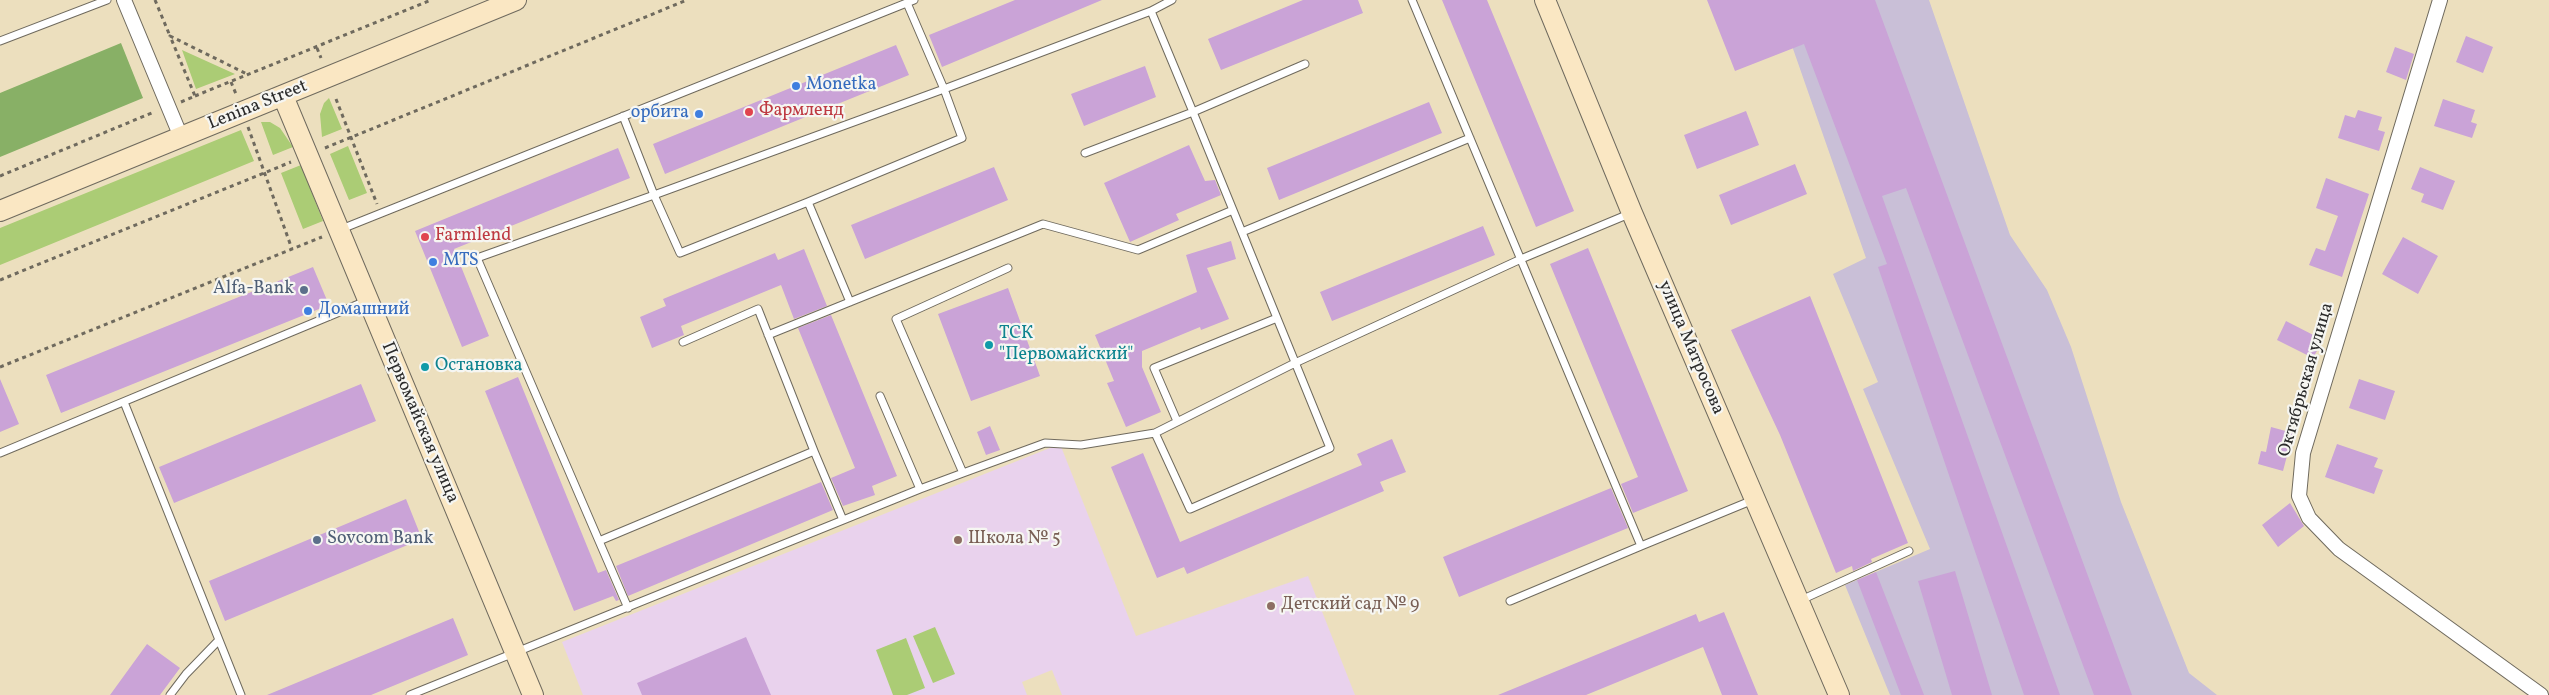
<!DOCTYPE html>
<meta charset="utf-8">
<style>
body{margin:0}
canvas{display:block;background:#ecdfbe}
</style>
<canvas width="2549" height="695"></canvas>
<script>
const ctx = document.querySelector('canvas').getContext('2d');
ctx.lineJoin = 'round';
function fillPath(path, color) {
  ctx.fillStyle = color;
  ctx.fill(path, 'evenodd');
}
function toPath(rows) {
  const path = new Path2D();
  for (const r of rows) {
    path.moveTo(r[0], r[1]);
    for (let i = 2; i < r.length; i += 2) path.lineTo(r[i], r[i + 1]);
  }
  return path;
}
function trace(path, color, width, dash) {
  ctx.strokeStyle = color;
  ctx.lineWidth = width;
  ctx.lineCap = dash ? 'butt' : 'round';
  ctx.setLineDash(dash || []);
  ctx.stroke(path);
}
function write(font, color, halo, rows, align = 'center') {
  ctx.font = font + ' Vollkorn,serif';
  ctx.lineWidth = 4.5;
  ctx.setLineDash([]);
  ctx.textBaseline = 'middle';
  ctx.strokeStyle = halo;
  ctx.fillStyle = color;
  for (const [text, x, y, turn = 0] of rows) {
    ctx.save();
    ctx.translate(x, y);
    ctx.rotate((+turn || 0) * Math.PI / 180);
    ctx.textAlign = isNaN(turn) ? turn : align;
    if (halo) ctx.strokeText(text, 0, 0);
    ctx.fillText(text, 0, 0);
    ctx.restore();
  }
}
fillPath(toPath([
 [1060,444,1136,636,1308,576,1355,695,1062,695,1052,670,1022,682,1027,695,583,695,562,642]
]), '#e9d2ed');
fillPath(toPath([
 [1776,0,1929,0,2010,235,2047,290,2071,347,2121,502,2189,673,2217,695,1890,695,1845,585,1930,549,1863,389,1878,382,1833,274,1866,258]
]), '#c9bfd7');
fillPath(toPath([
 [182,50,235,74,196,89],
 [329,98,342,129,322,137,320,114,324,103],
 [261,122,270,122,280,128,293,147,273,155],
 [241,130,254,161,0,265,0,228],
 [348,146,367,193,349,200,330,154],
 [301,165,323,221,303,229,281,173],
 [935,627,955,674,933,683,913,636],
 [906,638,925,688,907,695,893,695,876,650]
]), '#abcc75');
fillPath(toPath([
 [121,43,143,98,0,157,0,93]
]), '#88b066');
fillPath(toPath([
 [1015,0,1102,0,942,67,929,35],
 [1303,0,1358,0,1363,13,1221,70,1208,39],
 [1442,0,1487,0,1574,211,1536,227],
 [1707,0,1875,0,2132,695,2094,695,1906,188,1882,196,2060,695,2024,695,1878,267,1887,264,1804,44,1735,71],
 [2466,36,2493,47,2483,73,2456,62],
 [896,45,909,75,665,174,653,144],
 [2395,47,2414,54,2406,80,2386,72],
 [1145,66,1156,97,1084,126,1071,94],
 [2443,99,2475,110,2471,122,2477,124,2472,138,2434,126],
 [1429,102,1442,133,1279,200,1267,168],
 [2358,110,2382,117,2378,130,2385,132,2379,151,2338,138,2345,115,2355,118],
 [1746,111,1759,145,1697,169,1684,135],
 [1189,145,1205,181,1215,180,1221,195,1176,214,1179,220,1130,242,1104,183],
 [618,148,630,178,454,249,489,336,462,347,415,231],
 [1795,164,1807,194,1731,225,1719,195],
 [994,167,1008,200,865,259,851,225],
 [2420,167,2455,181,2443,210,2421,202,2424,194,2411,189],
 [2326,178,2369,194,2342,277,2309,265,2316,248,2325,251,2338,216,2316,208],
 [1483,226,1495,255,1332,321,1320,292],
 [2403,237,2438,256,2418,294,2382,274],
 [1231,241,1236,259,1207,268,1229,319,1201,330,1200,327,1142,351,1142,367,1161,412,1126,427,1107,383,1114,381,1095,335,1197,292,1186,255],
 [1588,248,1688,491,1633,513,1621,484,1638,477,1550,264],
 [804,249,827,306,794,319,781,285,681,326,684,335,652,348,640,317,666,306,663,299,775,253,778,260],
 [313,267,329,305,61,413,46,375],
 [1008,288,1040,376,971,401,938,314],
 [1810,296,1908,543,1871,559,1872,562,1853,571,1852,566,1836,573,1780,435,1731,330],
 [831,315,897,476,872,486,875,495,843,506,831,478,855,468,798,328],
 [2286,321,2323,340,2313,358,2277,340],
 [518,377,598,573,606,570,619,600,616,601,613,596,574,611,485,391],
 [0,379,19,424,0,432],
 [2359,379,2395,391,2385,420,2349,408],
 [361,384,376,421,174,503,159,467],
 [990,426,1000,450,986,455,977,432],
 [2271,427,2293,433,2283,471,2258,464,2261,451,2266,452],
 [1392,439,1406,472,1380,482,1384,491,1187,574,1184,567,1157,578,1111,467,1143,453,1180,542,1362,465,1357,454],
 [2337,444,2378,458,2374,467,2383,470,2374,494,2325,477],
 [821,482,833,510,628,596,616,566],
 [1611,488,1628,528,1459,597,1443,557],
 [406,499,422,539,225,621,209,581],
 [2290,503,2304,526,2278,547,2262,525],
 [1955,571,1992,695,1952,695,1918,581],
 [1876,572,1924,695,1901,695,1857,580],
 [1724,612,1758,695,1722,695,1703,647,1586,695,1498,695,1696,614,1699,622],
 [453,618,468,655,371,695,267,695],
 [746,637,771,695,642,695,637,683],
 [147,644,180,668,160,695,110,695]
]), '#caa3d7');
const lane = toPath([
 [1172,0,1151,11,1193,112,1305,64],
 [1412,0,1641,546,1753,500],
 [907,3,944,89,1151,11],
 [0,41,107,0],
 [623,116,654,195,944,89,962,138,808,202,850,302],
 [1085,153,1193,112,1330,448,1190,509,1155,433],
 [339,230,914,0],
 [1242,232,1470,138],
 [1008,268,896,319,963,473,1045,443,1081,445,1155,433,1295,363,1521,259,1629,214],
 [768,335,1043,224,1138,250,1233,210],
 [683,342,758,309,814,451,599,541,477,258,654,195,680,253,808,202],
 [124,402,241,695],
 [1177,421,1154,368,1277,318],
 [814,451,843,520],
 [0,453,366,301],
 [920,489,963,473],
 [599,541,628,608],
 [1801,600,1909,551],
 [1510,601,1641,546],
 [170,695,186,674,218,641],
 [410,695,920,489,880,396]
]);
const street = toPath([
 [124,0,181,137],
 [2440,0,2303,453,2299,496,2309,518,2339,549,2541,695]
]);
const secondary = toPath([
 [1545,0,1632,213,1839,695],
 [283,96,533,695],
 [0,211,516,0]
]);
trace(lane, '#6f6a5e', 9);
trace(street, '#6f6a5e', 16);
trace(secondary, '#6f6a5e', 22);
trace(toPath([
 [155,0,170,36],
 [317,48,321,58],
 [231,82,236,94],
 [195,96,431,0],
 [336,99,377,204],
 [181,102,195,96,170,36,249,75],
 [248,127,292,249],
 [325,148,687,0],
 [0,176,154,112],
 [0,280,291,162],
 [0,367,322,237]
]), '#6f6a5e', 3, [4, 4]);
trace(lane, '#fff', 7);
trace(street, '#fff', 14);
trace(secondary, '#fae7c3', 20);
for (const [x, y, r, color] of [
 [796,86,5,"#3f7fe0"],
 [749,112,5,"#e0444e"],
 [699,114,5,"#3f7fe0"],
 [425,237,5,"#e0444e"],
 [433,262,5,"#3f7fe0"],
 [304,290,5,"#5c6f8a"],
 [308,311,5,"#3f7fe0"],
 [989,345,5,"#0f9aa8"],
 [425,367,5,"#0f9aa8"],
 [317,540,5,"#5c6f8a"],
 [958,540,5,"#8d6e63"],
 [1271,606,5,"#8d6e63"]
]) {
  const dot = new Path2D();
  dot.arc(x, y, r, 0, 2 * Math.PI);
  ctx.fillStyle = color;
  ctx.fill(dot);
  trace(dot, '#f6f6f2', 2);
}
write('18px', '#366cbe', '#f6f6f2', [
 ["Monetka",806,86],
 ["орбита",689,114,"right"],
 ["MTS",443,262],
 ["Домашний",318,311]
], 'left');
write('18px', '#2b2b2b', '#f6f6f2', [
 ["Lenina Street",258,106,-22],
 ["улица Матросова",1690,348,67],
 ["Октябрьская улица",2307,380,-74],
 ["Первомайская улица",419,423,67]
]);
write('18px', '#be3a42', '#f6f6f2', [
 ["Фармленд",759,112],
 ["Farmlend",435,237]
], 'left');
write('18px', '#4e5e75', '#f6f6f2', [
 ["Alfa-Bank",294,290],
 ["Sovcom Bank",327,540,"left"]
], 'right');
write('18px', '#0d838f', '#f6f6f2', [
 ["ТСК",999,335],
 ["\"Первомайский\"",999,356],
 ["Остановка",435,367]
], 'left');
write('18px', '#785e54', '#f6f6f2', [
 ["Школа № 5",968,540],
 ["Детский сад № 9",1281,606]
], 'left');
</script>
